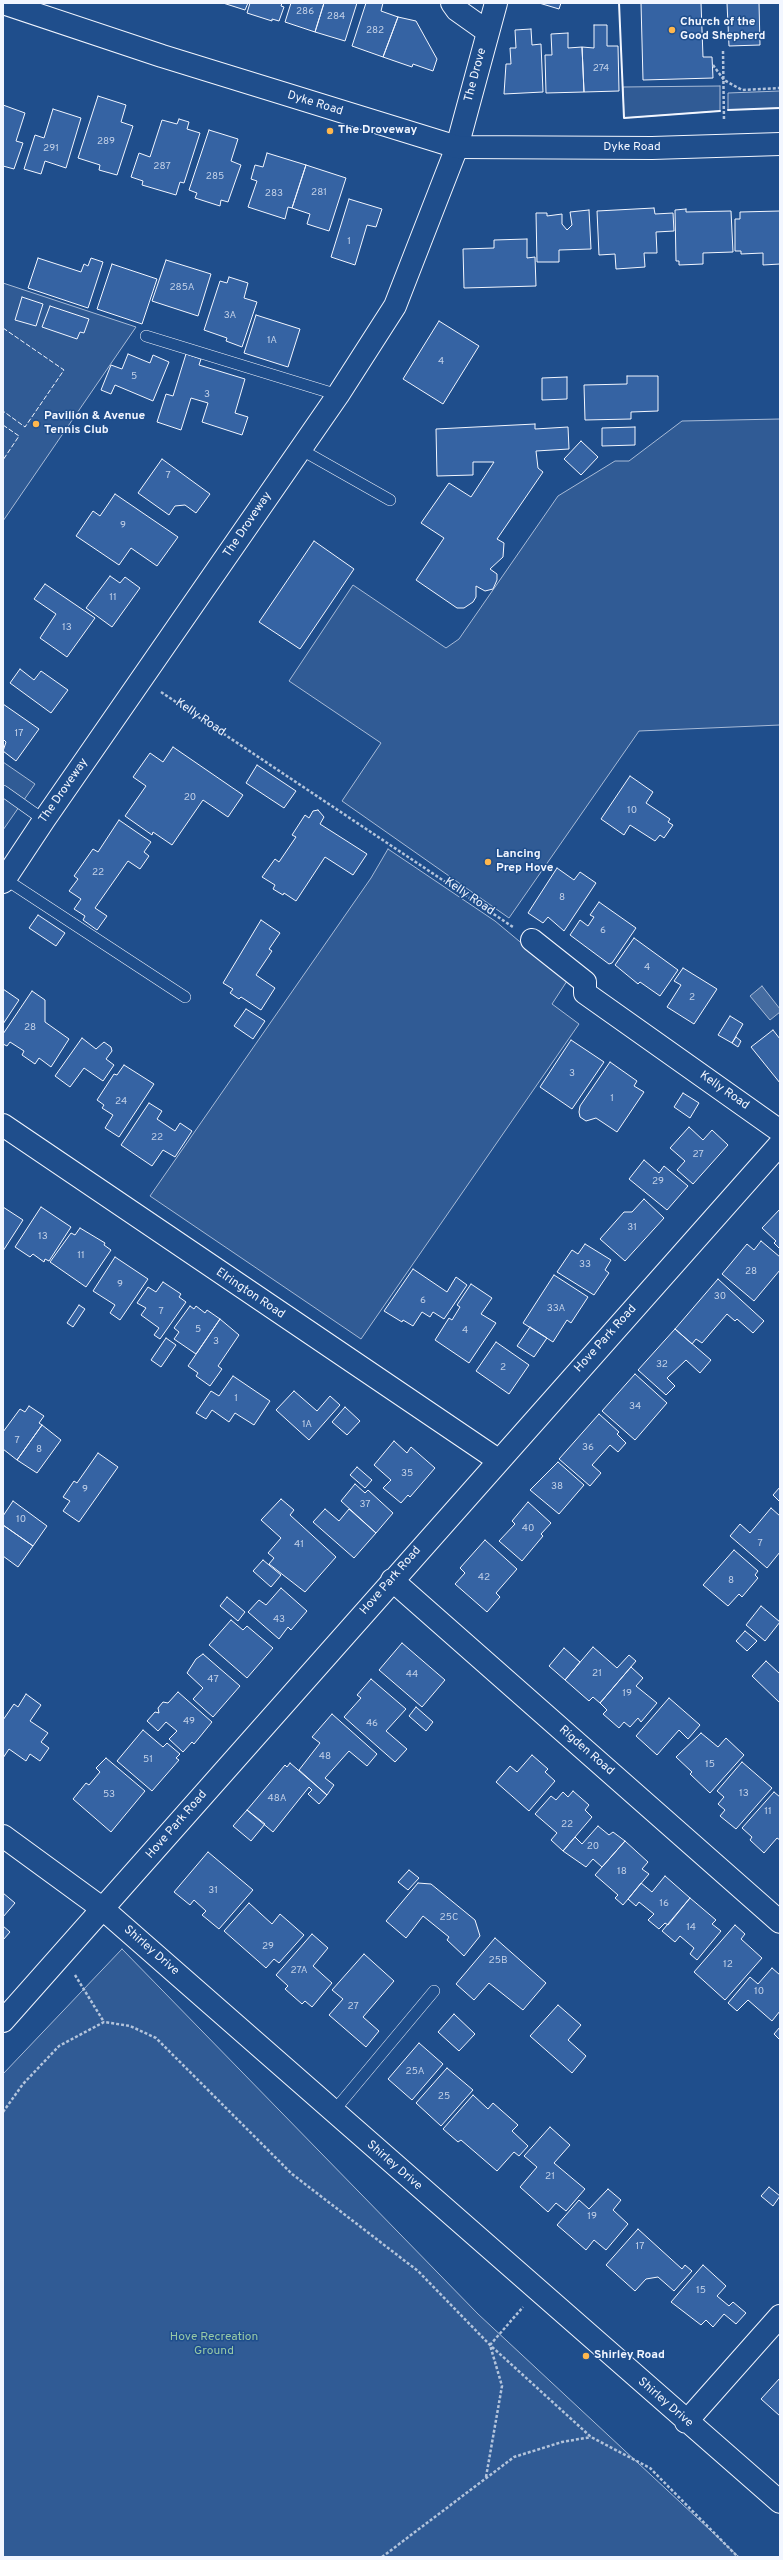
<!DOCTYPE html>
<style>
body{margin:0}
#map{position:relative;width:783px;height:2560px;overflow:hidden;background:#1f4e8c;font-family:Overpass,sans-serif}
canvas{display:block}
.frame{position:absolute;inset:0;border:4px solid #f2f6ff;pointer-events:none}
</style>
<div id="map">
<canvas width="783" height="2560"></canvas>
<div class="frame"></div>
</div>
<script>
const ctx = document.querySelector('canvas').getContext('2d');
ctx.lineJoin = 'round';
function fillPath(path, color) {
  ctx.fillStyle = color;
  ctx.fill(path, 'evenodd');
}
function toPath(rows) {
  const path = new Path2D();
  for (const r of rows) {
    path.moveTo(r[0], r[1]);
    for (let i = 2; i < r.length; i += 2) path.lineTo(r[i], r[i + 1]);
  }
  return path;
}
function trace(path, color, width, dash) {
  ctx.strokeStyle = color;
  ctx.lineWidth = width;
  ctx.lineCap = dash ? 'butt' : 'round';
  ctx.setLineDash(dash || []);
  ctx.stroke(path);
}
function write(font, color, halo, rows, align = 'center') {
  ctx.font = font + ' Overpass,sans-serif';
  ctx.lineWidth = 3;
  ctx.setLineDash([]);
  ctx.textBaseline = 'middle';
  ctx.strokeStyle = halo;
  ctx.fillStyle = color;
  for (const [text, x, y, turn = 0] of rows) {
    ctx.save();
    ctx.translate(x, y);
    ctx.rotate((+turn || 0) * Math.PI / 180);
    ctx.textAlign = isNaN(turn) ? turn : align;
    if (halo) ctx.strokeText(text, 0, 0);
    ctx.fillText(text, 0, 0);
    ctx.restore();
  }
}
const green = toPath([
 [720,86,720,111,624,118,623,87,720,86],
 [780,91,780,108,728,110,728,93,780,91],
 [3,283,136,327,3,521,3,283],
 [780,419,780,725,639,731,509,918,342,801,381,743,289,681,353,585,446,648,459,639,558,496,615,461,629,461,682,421,780,419],
 [3,762,35,784,3,830,3,762],
 [388,849,495,921,567,981,552,1004,579,1024,361,1339,150,1196,371,878,388,849],
 [122,1949,478,2314,739,2557,3,2557,3,2074,122,1949]
]);
fillPath(green, '#305b95');
trace(green, '#a8bbd7', 1);
const water = toPath([
 [762,986,780,1009,780,1012,770,1020,750,996,762,986]
]);
fillPath(water, '#446ba0');
trace(water, '#a8bbd7', 1);
const building = toPath([
 [223,3,248,3,245,10,223,3],
 [250,3,282,3,281,6,284,7,279,21,272,19,272,21,247,13,250,3],
 [291,3,324,3,315,32,285,22,291,3],
 [324,3,357,3,345,41,315,32,324,3],
 [366,3,383,3,381,11,398,17,383,57,352,46,366,3],
 [539,3,561,3,559,9,539,3],
 [641,3,701,3,703,57,712,57,713,78,643,80,641,3],
 [727,3,759,3,760,45,729,46,727,3],
 [398,17,416,21,437,59,433,71,413,64,412,67,383,57,398,17],
 [594,25,607,25,607,46,618,46,619,91,584,92,582,47,594,48,594,25],
 [531,29,532,45,541,44,543,92,504,94,506,64,511,64,510,48,516,48,515,30,531,29],
 [568,33,568,48,582,47,584,92,546,93,545,55,552,55,551,34,568,33],
 [98,96,126,105,121,122,133,126,117,175,99,170,100,165,78,158,98,96],
 [3,105,25,113,16,141,23,143,14,169,3,166,3,105],
 [53,109,81,118,66,168,45,161,41,174,24,169,35,135,44,138,53,109],
 [179,119,189,122,187,129,200,133,184,183,180,182,176,195,142,185,143,181,131,177,139,153,150,157,162,120,177,124,179,119],
 [209,130,238,139,231,161,241,165,228,202,221,200,220,206,195,198,197,193,189,190,209,130],
 [267,153,306,165,292,208,288,207,285,219,248,207,257,181,251,179,255,165,263,167,267,153],
 [306,165,346,178,329,231,307,224,310,214,292,208,306,165],
 [349,199,382,209,376,227,367,225,355,265,331,257,349,199],
 [654,208,655,214,673,213,674,231,656,232,657,253,644,253,645,267,616,269,615,254,599,255,597,211,654,208],
 [686,209,686,212,731,211,733,252,703,253,703,264,679,265,679,261,676,261,675,210,686,209],
 [589,210,591,249,559,250,559,262,537,262,536,213,547,213,547,216,562,214,562,224,567,230,572,225,570,212,589,210],
 [780,211,780,264,763,265,763,253,741,254,741,251,735,251,735,219,740,219,740,212,780,211],
 [527,239,527,258,535,257,536,286,464,288,463,249,494,248,494,240,527,239],
 [38,258,81,272,84,264,88,266,91,258,103,262,88,308,28,288,38,258],
 [166,260,211,274,198,316,152,301,166,260],
 [112,264,157,279,142,324,97,309,112,264],
 [229,277,248,283,244,298,257,302,242,347,226,341,227,338,204,330,220,281,227,283,229,277],
 [22,297,43,304,36,326,15,320,22,297],
 [50,306,89,319,84,333,80,332,77,339,42,327,50,306],
 [256,315,300,329,288,367,244,353,256,315],
 [439,321,479,346,443,404,403,379,439,321],
 [128,354,150,363,153,355,169,362,153,401,115,385,111,394,101,390,111,365,122,369,128,354],
 [186,354,201,359,199,365,245,379,235,413,248,417,242,435,202,422,208,403,191,398,181,430,157,422,166,394,173,396,186,354],
 [627,376,658,376,658,411,631,412,631,419,585,420,584,385,627,384,627,376],
 [567,377,567,399,542,400,542,378,567,377],
 [535,424,535,429,568,427,569,449,536,451,538,468,543,472,497,539,504,543,503,557,490,569,497,574,497,580,493,589,485,591,476,586,476,597,473,602,464,608,457,608,416,580,444,538,421,523,449,483,471,497,494,462,473,462,473,475,437,476,436,429,535,424],
 [635,427,635,445,602,446,602,428,635,427],
 [581,441,598,457,581,475,564,459,581,441],
 [162,459,210,494,196,513,185,505,175,506,169,515,138,493,162,459],
 [115,494,178,537,157,566,131,548,119,565,76,536,93,511,100,516,115,494],
 [314,541,354,569,300,649,259,622,314,541],
 [110,576,120,583,125,577,140,588,112,627,86,608,110,576],
 [45,584,95,618,67,657,40,638,56,614,34,599,45,584],
 [20,669,34,680,41,671,68,690,51,713,10,683,20,669],
 [3,704,39,729,16,761,3,751,6,742,3,739,3,704],
 [173,747,243,795,228,817,203,800,172,845,153,832,152,835,125,816,146,786,133,777,150,753,163,762,173,747],
 [257,765,296,791,284,808,246,783,257,765],
 [630,776,653,792,646,803,670,819,668,822,673,825,664,838,660,835,655,841,630,825,624,835,601,819,630,776],
 [318,810,324,817,320,824,367,854,353,875,325,857,296,901,284,893,283,895,273,889,275,885,262,877,275,859,279,862,296,837,292,835,305,815,309,818,313,811,318,810],
 [119,820,151,842,144,852,149,856,140,869,128,861,95,908,107,916,97,930,83,920,85,916,74,909,81,899,69,891,78,879,74,876,93,849,98,852,119,820],
 [557,868,574,880,580,872,596,883,564,931,548,917,543,923,528,913,557,868],
 [599,902,636,928,612,963,609,964,570,935,580,920,588,926,594,917,590,915,599,902],
 [38,915,65,933,56,946,29,928,38,915],
 [261,920,280,933,269,949,272,951,256,975,275,988,261,1010,241,997,239,999,230,993,233,989,223,983,261,920],
 [634,938,678,970,660,996,640,982,638,984,615,965,634,938],
 [683,968,717,989,694,1024,667,1007,681,985,674,981,683,968],
 [3,989,19,1000,3,1024,3,989],
 [32,991,45,1000,45,1022,69,1039,51,1067,39,1058,35,1064,22,1055,24,1051,10,1042,7,1046,3,1044,3,1034,32,991],
 [246,1009,265,1021,253,1039,234,1026,246,1009],
 [730,1016,743,1024,732,1043,718,1035,730,1016],
 [773,1030,780,1039,780,1083,751,1047,773,1030],
 [736,1037,741,1041,738,1047,732,1043,736,1037],
 [82,1038,96,1049,104,1042,111,1047,112,1051,106,1059,114,1065,103,1081,84,1068,70,1087,55,1076,82,1038],
 [571,1040,604,1062,572,1109,540,1087,571,1040],
 [610,1062,637,1081,634,1086,644,1092,617,1132,596,1118,586,1121,580,1117,579,1112,580,1106,610,1062],
 [124,1065,154,1084,119,1137,105,1128,113,1115,102,1108,104,1105,97,1100,114,1074,117,1075,124,1065],
 [683,1093,699,1103,690,1118,674,1107,683,1093],
 [149,1103,162,1111,157,1119,175,1131,180,1123,192,1131,175,1157,163,1150,152,1166,121,1145,149,1103],
 [689,1127,703,1140,712,1130,728,1145,693,1184,677,1170,685,1161,670,1148,689,1127],
 [644,1160,659,1173,664,1166,688,1186,667,1210,629,1179,644,1160],
 [644,1199,664,1218,625,1261,600,1239,624,1212,632,1212,644,1199],
 [3,1207,23,1220,3,1251,3,1207],
 [41,1207,71,1227,49,1261,45,1259,44,1262,33,1254,30,1257,15,1247,41,1207],
 [780,1209,780,1249,774,1243,776,1241,762,1228,780,1209],
 [80,1228,105,1243,104,1245,111,1250,86,1287,50,1262,71,1233,75,1235,80,1228],
 [761,1241,780,1257,780,1270,754,1301,722,1274,747,1244,754,1250,761,1241],
 [585,1244,611,1260,605,1270,609,1273,594,1295,557,1272,572,1250,578,1254,585,1244],
 [115,1257,148,1279,120,1320,110,1313,115,1305,93,1291,115,1257],
 [413,1269,447,1292,456,1277,467,1285,444,1319,433,1312,430,1317,422,1312,413,1326,403,1320,402,1322,384,1311,413,1269],
 [554,1275,588,1297,571,1323,567,1320,553,1342,523,1323,554,1275],
 [718,1279,764,1321,753,1333,737,1319,735,1321,727,1314,702,1343,696,1339,692,1344,675,1329,718,1279],
 [163,1282,181,1294,179,1297,186,1302,160,1339,154,1335,159,1328,141,1315,146,1308,137,1303,148,1287,156,1292,163,1282],
 [471,1284,492,1298,481,1314,496,1323,469,1363,435,1340,449,1318,452,1320,460,1307,457,1305,471,1284],
 [79,1305,85,1309,73,1327,67,1323,79,1305],
 [190,1306,194,1309,196,1306,205,1313,207,1310,220,1319,196,1354,174,1339,179,1332,174,1328,190,1306],
 [220,1319,239,1335,218,1366,222,1369,210,1386,196,1376,198,1373,188,1366,220,1319],
 [530,1327,547,1338,534,1357,517,1346,530,1327],
 [675,1329,711,1360,700,1373,686,1360,667,1378,675,1386,666,1395,638,1370,675,1329],
 [166,1338,176,1345,161,1367,151,1360,166,1338],
 [496,1342,529,1365,509,1394,476,1371,496,1342],
 [635,1374,667,1403,635,1440,602,1411,635,1374],
 [233,1376,270,1401,254,1425,235,1413,229,1422,212,1410,206,1419,196,1413,211,1391,219,1396,233,1376],
 [294,1391,317,1411,330,1396,340,1405,309,1440,276,1410,294,1391],
 [29,1406,44,1416,39,1423,42,1425,17,1460,3,1449,3,1432,20,1409,25,1412,29,1406],
 [345,1407,360,1421,347,1435,332,1422,345,1407],
 [599,1414,619,1432,617,1434,626,1443,618,1452,610,1445,592,1465,601,1473,590,1486,559,1459,599,1414],
 [42,1425,61,1440,37,1473,17,1460,42,1425],
 [394,1441,407,1453,411,1447,435,1468,410,1497,408,1495,401,1503,383,1488,391,1480,374,1465,394,1441],
 [98,1453,118,1467,79,1522,63,1511,70,1501,63,1497,74,1481,77,1483,98,1453],
 [558,1462,584,1485,559,1514,530,1490,558,1462],
 [357,1467,372,1480,365,1488,350,1475,357,1467],
 [355,1484,365,1493,368,1490,393,1513,376,1533,341,1501,355,1484],
 [780,1487,780,1502,773,1495,780,1487],
 [281,1499,294,1510,290,1515,336,1557,305,1592,269,1564,274,1558,268,1553,281,1538,261,1520,281,1499],
 [13,1501,47,1526,33,1546,3,1525,3,1516,13,1501],
 [528,1502,551,1523,541,1534,543,1536,522,1561,499,1541,515,1524,512,1521,528,1502],
 [771,1508,780,1516,780,1552,767,1568,730,1536,740,1524,750,1533,771,1508],
 [325,1509,339,1521,349,1509,376,1533,354,1558,313,1522,325,1509],
 [3,1525,33,1546,18,1567,3,1556,3,1525],
 [485,1540,517,1569,496,1593,500,1597,487,1612,455,1584,465,1573,460,1568,485,1540],
 [734,1550,758,1571,755,1575,758,1578,742,1597,739,1594,728,1606,703,1585,734,1550],
 [263,1560,281,1575,271,1587,253,1571,263,1560],
 [281,1588,307,1611,291,1630,288,1627,279,1639,248,1612,259,1600,266,1605,281,1588],
 [227,1597,245,1612,238,1621,220,1606,227,1597],
 [761,1606,780,1622,765,1641,746,1625,761,1606],
 [231,1620,243,1630,247,1626,273,1648,247,1678,209,1645,231,1620],
 [745,1631,757,1641,747,1651,736,1641,745,1631],
 [402,1643,445,1680,422,1707,379,1670,402,1643],
 [593,1647,617,1668,629,1655,636,1661,600,1703,593,1697,589,1701,565,1680,593,1647],
 [564,1648,580,1662,565,1680,549,1666,564,1648],
 [203,1654,240,1686,213,1717,193,1699,203,1688,187,1673,196,1659,203,1654],
 [766,1661,780,1674,780,1703,752,1676,766,1661],
 [631,1667,643,1678,636,1686,657,1703,641,1722,638,1718,630,1727,624,1722,619,1728,603,1714,607,1710,600,1703,631,1667],
 [371,1679,406,1709,386,1731,407,1749,395,1762,344,1717,361,1698,357,1695,371,1679],
 [178,1692,212,1722,194,1744,192,1742,183,1752,169,1739,177,1731,166,1722,158,1731,147,1721,155,1712,159,1713,158,1708,163,1702,168,1703,178,1692],
 [26,1694,41,1705,30,1721,48,1733,41,1742,49,1748,40,1761,30,1754,26,1761,9,1749,3,1758,3,1720,14,1704,18,1707,26,1694],
 [669,1698,700,1725,688,1739,679,1730,657,1755,636,1736,669,1698],
 [416,1707,433,1722,426,1731,409,1716,416,1707],
 [332,1714,377,1754,367,1766,349,1751,325,1778,334,1785,327,1795,299,1770,320,1743,312,1737,332,1714],
 [143,1730,163,1747,167,1743,180,1754,176,1758,179,1760,152,1791,117,1761,143,1730],
 [701,1733,718,1747,726,1738,744,1755,710,1793,690,1774,692,1772,676,1757,701,1733],
 [532,1755,548,1769,545,1772,555,1781,529,1811,496,1782,510,1766,517,1772,532,1755],
 [106,1758,145,1791,111,1832,73,1799,86,1783,89,1785,100,1772,96,1768,106,1758],
 [742,1762,772,1788,736,1829,720,1816,725,1810,718,1804,724,1797,717,1791,742,1762],
 [290,1763,327,1795,319,1804,308,1794,312,1790,309,1787,273,1832,247,1810,285,1765,287,1767,290,1763],
 [573,1791,589,1805,585,1810,592,1817,563,1851,551,1840,557,1833,535,1814,551,1796,556,1800,563,1792,568,1797,573,1791],
 [774,1792,780,1797,780,1840,777,1838,764,1853,750,1840,752,1837,742,1828,774,1792],
 [247,1810,265,1824,251,1841,233,1826,247,1810],
 [598,1826,609,1835,613,1832,625,1841,602,1867,593,1859,586,1867,563,1851,575,1837,582,1844,598,1826],
 [625,1841,648,1862,642,1869,649,1874,623,1905,615,1898,618,1895,595,1875,625,1841],
 [208,1852,253,1890,219,1929,202,1915,206,1911,194,1900,190,1905,174,1892,208,1852],
 [409,1870,419,1878,408,1890,398,1882,409,1870],
 [665,1876,690,1898,668,1925,665,1923,659,1929,648,1920,654,1914,639,1902,636,1906,628,1899,641,1883,652,1892,665,1876],
 [418,1883,431,1884,475,1920,480,1936,464,1956,447,1940,449,1937,423,1916,406,1938,386,1921,418,1883],
 [3,1893,15,1903,3,1917,3,1893],
 [690,1898,716,1920,712,1924,721,1931,697,1960,690,1954,694,1948,680,1936,675,1942,662,1931,690,1898],
 [249,1903,272,1924,280,1914,304,1935,279,1963,274,1959,266,1968,224,1931,249,1903],
 [735,1925,745,1934,741,1939,762,1958,725,2000,694,1972,735,1925],
 [3,1926,10,1932,3,1940,3,1926],
 [312,1934,328,1948,313,1966,332,1983,312,2007,305,2001,302,2004,285,1989,288,1986,276,1975,312,1934],
 [495,1938,546,1983,523,2010,489,1983,474,2000,456,1984,495,1938],
 [364,1954,394,1981,363,2017,379,2031,366,2047,329,2015,343,1999,332,1990,364,1954],
 [772,1968,780,1975,780,2011,772,2021,748,2000,737,2011,728,2003,750,1977,758,1984,772,1968],
 [558,2005,581,2025,568,2040,586,2056,572,2073,530,2036,558,2005],
 [454,2014,475,2034,459,2051,438,2032,454,2014],
 [780,2027,780,2038,779,2039,774,2034,780,2027],
 [419,2043,443,2064,412,2100,388,2079,419,2043],
 [447,2068,473,2090,441,2126,416,2103,447,2068],
 [473,2095,488,2109,493,2103,518,2125,512,2131,528,2146,519,2156,514,2152,497,2171,461,2140,458,2142,443,2129,473,2095],
 [550,2127,570,2145,554,2163,585,2189,566,2211,556,2203,548,2212,520,2187,537,2167,524,2156,550,2127],
 [769,2187,780,2196,773,2206,761,2196,769,2187],
 [608,2189,621,2200,613,2210,628,2224,606,2250,594,2240,586,2250,557,2225,579,2200,589,2209,608,2189],
 [638,2229,682,2269,685,2265,692,2271,674,2291,658,2277,646,2279,635,2291,606,2265,638,2229],
 [703,2265,726,2286,717,2296,729,2306,733,2302,746,2313,736,2324,724,2314,713,2327,706,2320,701,2325,671,2302,703,2265],
 [780,2378,780,2416,761,2399,780,2378]
]);
fillPath(building, '#3563a3');
trace(building, '#f2f6ff', 1);
const lane = toPath([
 [146,336,338,395],
 [300,449,390,500],
 [3,791,44,820],
 [5,879,185,997],
 [333,2112,434,1991]
]);
const street = toPath([
 [452,3,457,10,488,32],
 [3,882,44,820,338,395,395,306,457,147,496,3],
 [532,940,585,982,585,993,780,1131],
 [3,1125,498,1460],
 [392,1580,780,1922],
 [3,1836,103,1909,780,2502],
 [3,2021,780,1144],
 [686,2422,780,2316]
]);
const secondary = toPath([
 [3,3,162,56,457,147,652,148,780,144]
]);
trace(lane, '#f2f6ff', 12);
trace(street, '#f2f6ff', 24);
trace(secondary, '#f2f6ff', 24);
trace(toPath([
 [723,51,724,121],
 [713,65,724,80,742,90,780,88],
 [161,692,513,927],
 [75,1975,104,2022],
 [3,2112,23,2084,59,2046,104,2022,130,2026,156,2038,292,2174,418,2271,490,2345,591,2437,650,2468,738,2557],
 [486,2477,502,2386,490,2345,523,2307],
 [382,2557,514,2457,562,2442,591,2437]
]), '#b3c4dc', 2.5, [3, 2]);
trace(lane, '#1f4e8c', 11);
trace(street, '#1f4e8c', 22);
trace(secondary, '#1f4e8c', 22);
trace(toPath([
 [3,328,64,370,25,427,3,411],
 [3,425,19,436,3,460]
]), '#f2f6ff', 1, [5, 2]);
trace(toPath([
 [619,3,624,118,720,111],
 [728,110,780,108]
]), '#f2f6ff', 2);
for (const [x, y, r, color] of [
 [672,30,4,"#ffb74d"],
 [330,131,4,"#ffb74d"],
 [36,424,4,"#ffb74d"],
 [488,862,4,"#ffb74d"],
 [586,2356,4,"#ffb74d"]
]) {
  const dot = new Path2D();
  dot.arc(x, y, r, 0, 2 * Math.PI);
  ctx.fillStyle = color;
  ctx.fill(dot);
  trace(dot, '#1f4e8c', 1.5);
}
write('10px', '#c3d1e8', null, [
 ["286",305,12],
 ["284",336,17],
 ["282",375,31],
 ["274",601,69],
 ["289",106,142],
 ["291",51,149],
 ["287",162,167],
 ["285",215,177],
 ["281",319,193],
 ["283",274,194],
 ["1",349,242],
 ["285A",182,288],
 ["3A",230,316],
 ["1A",272,341],
 ["4",441,362],
 ["5",134,377],
 ["3",207,395],
 ["7",168,476],
 ["9",123,526],
 ["11",113,598],
 ["13",67,628],
 ["17",19,734],
 ["20",190,798],
 ["10",632,811],
 ["22",98,873],
 ["8",562,898],
 ["6",603,931],
 ["4",647,968],
 ["2",692,998],
 ["28",30,1028],
 ["3",572,1074],
 ["1",612,1099],
 ["24",121,1102],
 ["22",157,1138],
 ["27",698,1155],
 ["29",658,1182],
 ["31",632,1228],
 ["13",43,1237],
 ["11",81,1256],
 ["33",585,1265],
 ["28",751,1272],
 ["9",120,1285],
 ["30",720,1297],
 ["6",423,1301],
 ["33A",556,1309],
 ["7",161,1312],
 ["5",198,1330],
 ["4",465,1331],
 ["3",216,1342],
 ["32",662,1365],
 ["2",503,1368],
 ["1",236,1399],
 ["34",635,1407],
 ["1A",307,1425],
 ["7",17,1441],
 ["36",588,1448],
 ["8",39,1450],
 ["35",407,1474],
 ["38",557,1487],
 ["9",85,1490],
 ["37",365,1505],
 ["10",21,1520],
 ["40",528,1529],
 ["7",760,1544],
 ["41",299,1545],
 ["42",484,1578],
 ["8",731,1581],
 ["43",279,1620],
 ["21",597,1674],
 ["44",412,1675],
 ["47",213,1680],
 ["19",627,1694],
 ["49",189,1722],
 ["46",372,1724],
 ["48",325,1757],
 ["51",148,1760],
 ["15",710,1765],
 ["13",744,1794],
 ["53",109,1795],
 ["48A",277,1799],
 ["11",768,1812],
 ["22",567,1825],
 ["20",593,1847],
 ["18",622,1872],
 ["31",213,1891],
 ["16",664,1904],
 ["25C",449,1918],
 ["14",691,1928],
 ["29",268,1947],
 ["25B",498,1961],
 ["12",728,1965],
 ["27A",299,1971],
 ["10",759,1992],
 ["27",353,2007],
 ["25A",415,2072],
 ["25",444,2097],
 ["21",550,2177],
 ["19",592,2217],
 ["17",640,2247],
 ["15",701,2291]
]);
write('bold 12px', '#f2f6ff', '#1f4e8c', [
 ["Church of the",680,23],
 ["Good Shepherd",680,37],
 ["The Droveway",338,131],
 ["Pavilion & Avenue",44,417],
 ["Tennis Club",44,431],
 ["Lancing",496,855],
 ["Prep Hove",496,869],
 ["Shirley Road",594,2356]
], 'left');
write('12px', '#f2f6ff', '#1f4e8c', [
 ["The Drove",476,75,-75],
 ["Dyke Road",315,104,17],
 ["Dyke Road",632,148],
 ["The Droveway",248,525,-56],
 ["Kelly Road",200,718,34],
 ["The Droveway",64,791,-55],
 ["Kelly Road",469,897,34],
 ["Kelly Road",724,1091,35],
 ["Elrington Road",250,1294,34],
 ["Hove Park Road",606,1339,-48],
 ["Hove Park Road",391,1581,-49],
 ["Rigden Road",586,1751,41],
 ["Hove Park Road",177,1825,-49],
 ["Shirley Drive",151,1951,41],
 ["Shirley Drive",394,2166,41],
 ["Shirley Drive",665,2403,41]
]);
write('12px', '#97c8a6', '#1f4e8c', [
 ["Hove Recreation",214,2338],
 ["Ground",214,2352]
]);
</script>
